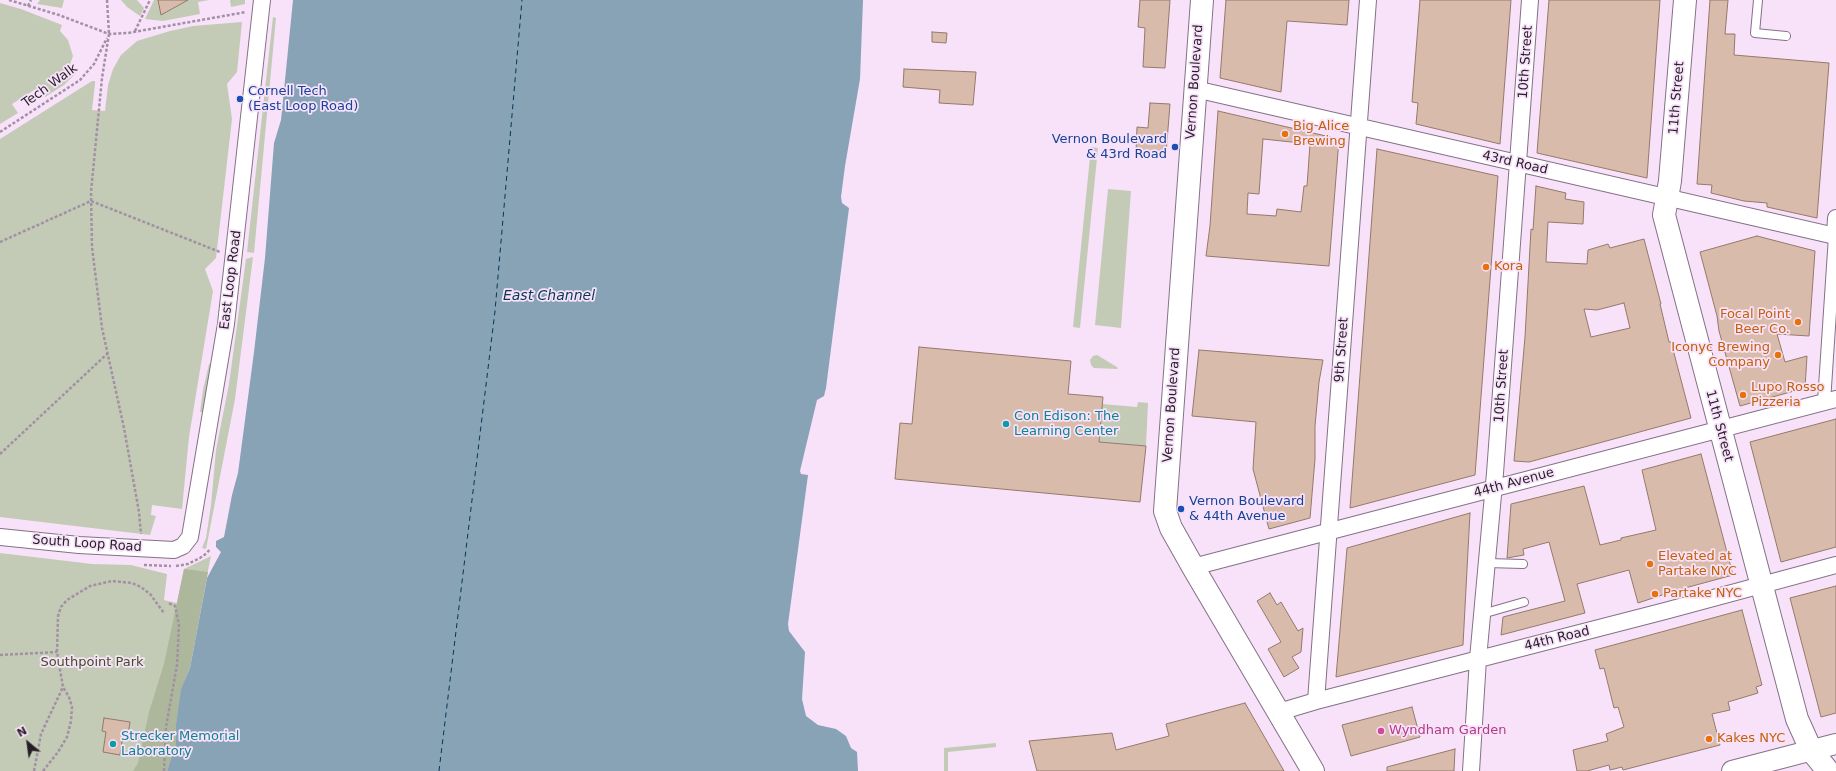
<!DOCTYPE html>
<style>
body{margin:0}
#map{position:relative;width:1836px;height:771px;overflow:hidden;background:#f8e2fa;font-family:"DejaVu Sans",sans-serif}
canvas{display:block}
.north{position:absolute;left:8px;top:723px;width:40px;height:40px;-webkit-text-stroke:3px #f8e2fa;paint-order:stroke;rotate:331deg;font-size:11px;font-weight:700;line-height:16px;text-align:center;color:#261e27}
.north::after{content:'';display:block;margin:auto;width:14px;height:18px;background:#261e27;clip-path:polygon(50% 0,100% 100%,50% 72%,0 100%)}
</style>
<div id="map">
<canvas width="1836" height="771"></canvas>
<div class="north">N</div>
</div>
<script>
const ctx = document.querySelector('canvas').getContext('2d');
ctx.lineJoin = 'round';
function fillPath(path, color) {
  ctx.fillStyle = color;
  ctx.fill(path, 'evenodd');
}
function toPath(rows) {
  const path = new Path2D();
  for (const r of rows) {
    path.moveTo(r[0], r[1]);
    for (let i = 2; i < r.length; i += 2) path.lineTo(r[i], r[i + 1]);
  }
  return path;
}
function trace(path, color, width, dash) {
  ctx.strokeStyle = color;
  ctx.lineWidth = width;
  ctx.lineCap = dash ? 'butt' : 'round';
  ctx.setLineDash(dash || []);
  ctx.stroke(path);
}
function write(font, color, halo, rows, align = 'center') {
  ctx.font = font + ' "DejaVu Sans",sans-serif';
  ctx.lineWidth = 3.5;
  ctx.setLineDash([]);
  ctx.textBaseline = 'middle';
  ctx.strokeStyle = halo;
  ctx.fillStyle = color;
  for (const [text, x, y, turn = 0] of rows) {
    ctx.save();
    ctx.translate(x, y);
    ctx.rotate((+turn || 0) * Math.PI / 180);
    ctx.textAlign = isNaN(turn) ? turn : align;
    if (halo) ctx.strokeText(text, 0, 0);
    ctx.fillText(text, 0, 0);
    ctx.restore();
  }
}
fillPath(toPath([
 [40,0,64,0,62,8,37,4],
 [121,0,137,0,144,8,140,16,127,7],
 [154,0,209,0,198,2,200,14,163,21,145,19],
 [230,0,245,0,245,4,231,7],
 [0,3,21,9,62,25,60,31,68,40,73,56,69,67,77,72,64,85,45,97,39,87,12,104,18,113,0,124],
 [273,17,276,18,254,253,247,252],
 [242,22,237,72,227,84,232,119,216,258,205,269,213,291,189,437,182,509,152,505,151,515,156,516,150,535,0,517,0,139,92,81,95,81,95,84,92,110,105,111,108,85,113,69,121,55,137,41,170,31,193,26],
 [1091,147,1098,148,1080,328,1073,327],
 [1108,189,1131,191,1121,328,1095,325],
 [253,257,235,399,206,549,202,548,206,538,211,505,216,450,229,384,246,259],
 [1097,355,1117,367,1118,369,1094,368,1091,365,1090,360,1093,356],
 [209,364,211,364,203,412,200,412,203,390],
 [1138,402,1148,403,1146,446,1099,442,1102,404,1137,407],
 [0,553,92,564,131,565,167,574,164,600,177,603,184,569,211,556,176,724,176,743,167,771,0,771],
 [996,743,996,747,948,752,948,771,944,771,944,748]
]), '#c3cbb6');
fillPath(toPath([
 [184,569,208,572,190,668,181,689,176,724,176,743,167,771,133,771,138,763,149,712,164,664]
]), '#acb79b');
fillPath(toPath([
 [293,0,863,0,860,79,845,166,841,197,842,203,849,208,826,388,824,396,817,400,800,471,801,474,808,475,788,624,789,631,805,652,802,699,806,716,818,725,836,729,846,736,851,748,857,752,858,771,167,771,176,743,176,724,181,689,190,668,207,578,221,552,216,547,216,541,224,537,232,495,238,473,254,352,265,258,274,143,281,120]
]), '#88a2b6');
trace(toPath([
 [439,771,495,311,522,0]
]), '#063754', 1, [5, 4]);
const building = toPath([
 [158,0,188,0,161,15,158,0],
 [1140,0,1170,0,1165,68,1143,67,1145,28,1138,27,1140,0],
 [1226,0,1349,0,1347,25,1287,21,1281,92,1220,78,1226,0],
 [1420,0,1511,0,1500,144,1416,124,1418,103,1412,102,1420,0],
 [1549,0,1660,0,1647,178,1537,153,1549,0],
 [1710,0,1728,0,1725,34,1735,34,1734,55,1829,63,1817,218,1767,207,1767,203,1744,201,1711,193,1712,185,1697,184,1710,0],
 [932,32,947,33,946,43,932,42,932,32],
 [904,69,976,72,973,105,939,103,940,90,903,87,904,69],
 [1150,103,1170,104,1166,154,1136,152,1137,127,1148,128,1150,103],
 [1218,111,1339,139,1329,266,1206,256,1210,226,1218,111],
 [1263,139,1310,144,1307,186,1304,186,1301,212,1277,209,1276,216,1247,214,1248,193,1259,194,1263,139],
 [1377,149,1498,176,1475,475,1350,508,1377,149],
 [1536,186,1566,193,1565,199,1584,202,1583,224,1548,222,1546,262,1587,264,1588,250,1608,244,1610,248,1644,239,1661,304,1660,304,1669,342,1671,342,1691,418,1529,462,1514,461,1525,337,1531,229,1533,230,1536,186],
 [1624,303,1630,328,1591,337,1584,309,1597,310,1624,303],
 [1757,236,1815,251,1809,336,1777,334,1785,362,1807,356,1805,388,1740,406,1719,331,1717,316,1700,252,1757,236],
 [919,347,1071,361,1068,394,1103,397,1099,442,1146,446,1140,502,895,479,900,423,912,424,919,347],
 [1199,350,1323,360,1319,382,1315,426,1315,459,1310,518,1269,529,1253,469,1256,422,1192,416,1199,350],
 [1836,419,1836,547,1781,562,1750,442,1836,419],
 [1701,454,1733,575,1674,591,1638,603,1629,570,1577,584,1585,613,1501,635,1503,617,1565,601,1549,542,1523,549,1524,555,1507,558,1511,504,1584,486,1600,545,1621,540,1621,538,1656,530,1642,470,1701,454],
 [1470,513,1463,645,1336,677,1347,548,1470,513],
 [1836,586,1836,713,1821,717,1790,598,1836,586],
 [1270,593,1277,605,1281,602,1298,631,1303,628,1301,652,1292,657,1299,668,1284,677,1268,649,1281,642,1257,601,1270,593],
 [1742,610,1762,685,1756,687,1758,693,1728,702,1730,710,1712,714,1720,745,1623,770,1622,767,1610,770,1609,765,1587,771,1577,771,1573,750,1608,741,1606,734,1624,727,1618,707,1614,708,1604,668,1600,669,1595,650,1742,610],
 [1245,703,1284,771,1037,771,1029,741,1112,733,1116,750,1169,736,1166,724,1245,703],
 [1412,707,1420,737,1351,756,1342,725,1412,707],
 [104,718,130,722,128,735,123,735,120,755,103,752,106,732,102,731,104,718],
 [1455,749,1454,771,1387,771,1387,767,1455,749]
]);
fillPath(building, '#d9bbab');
trace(building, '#94796b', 1);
const service = toPath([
 [1758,0,1755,33,1786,36],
 [1487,563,1523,564],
 [1482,614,1524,602]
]);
const pedestrian = toPath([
 [1824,402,1835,236]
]);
const minor = toPath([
 [1195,89,1835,236,1836,218],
 [0,537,79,545,174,550,183,546,190,537,226,324,262,0],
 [1193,567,1836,399],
 [1316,701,1368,0],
 [1279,712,1316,701,1665,611,1836,565],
 [1471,771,1478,659,1495,473,1530,0]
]);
const tertiary = toPath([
 [1732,771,1836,744]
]);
const secondary = toPath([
 [1202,0,1165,511,1171,528,1193,567,1313,771],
 [1685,0,1670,181,1664,215,1797,719,1811,750,1828,771]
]);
trace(service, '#847186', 10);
trace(pedestrian, '#847186', 14);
trace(minor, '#847186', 18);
trace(tertiary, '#847186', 22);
trace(secondary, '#847186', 24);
trace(toPath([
 [9,0,59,15,109,34,128,33,246,12],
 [107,0,109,34],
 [28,6,31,0],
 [135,31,150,0],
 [109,34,102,78,91,192,92,247,102,328,124,428,139,512,141,534],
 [0,132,80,80,94,64,107,38],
 [0,242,91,201,220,252],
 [0,454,107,354],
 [144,565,171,566],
 [176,566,188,564,200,558,207,553,210,549],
 [0,655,57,652],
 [34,771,41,734,63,687],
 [43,771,58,752,67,737,71,721,72,707,69,697,63,687,57,652,58,616,61,607,67,600,90,586,112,581,132,583,141,587,150,594,164,613],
 [164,771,166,727,177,665,179,625,175,606,168,603]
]), '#a191a3', 2.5, [3, 2]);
trace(service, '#fff', 8);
trace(pedestrian, '#fff', 12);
trace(minor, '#fff', 16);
trace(tertiary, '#fff', 20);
trace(secondary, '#fff', 22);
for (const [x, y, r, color] of [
 [240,99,4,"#1a4fb4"],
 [1285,134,4,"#e8710a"],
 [1175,147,4,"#1a4fb4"],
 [1486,267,4,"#e8710a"],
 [1798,322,4,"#e8710a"],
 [1778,355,4,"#e8710a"],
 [1743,395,4,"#e8710a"],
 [1006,424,4,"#0f9aa8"],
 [1181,509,4,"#1a4fb4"],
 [1650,564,4,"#e8710a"],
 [1655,594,4,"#e8710a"],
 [1381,731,4,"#d1479c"],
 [1709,739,4,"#e8710a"],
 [113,744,4,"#0f9aa8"]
]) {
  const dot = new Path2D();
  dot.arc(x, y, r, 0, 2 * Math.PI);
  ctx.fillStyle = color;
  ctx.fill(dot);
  trace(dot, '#f8e2fa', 1.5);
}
write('13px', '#261e27', '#f8e2fa', [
 ["10th Street",1526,62,-86],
 ["Vernon Boulevard",1195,82,-86],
 ["Tech Walk",50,86,-36],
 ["11th Street",1677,98,-85],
 ["43rd Road",1515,163,13],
 ["East Loop Road",231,280,-83],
 ["9th Street",1342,350,-86],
 ["10th Street",1502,386,-86],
 ["Vernon Boulevard",1172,405,-86],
 ["11th Street",1719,426,75],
 ["44th Avenue",1514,483,-15],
 ["South Loop Road",87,544,4],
 ["44th Road",1557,639,-14]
]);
write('13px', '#164399', '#f8e2fa', [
 ["Cornell Tech",248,92],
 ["(East Loop Road)",248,107],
 ["Vernon Boulevard",1167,140,"right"],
 ["& 43rd Road",1167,155,"right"],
 ["Vernon Boulevard",1189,502],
 ["& 44th Avenue",1189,517]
], 'left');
write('13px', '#c56008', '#f8e2fa', [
 ["Big Alice",1293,127],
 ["Brewing",1293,142],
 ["Kora",1494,267],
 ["Focal Point",1790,315,"right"],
 ["Beer Co.",1790,330,"right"],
 ["Iconyc Brewing",1770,348,"right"],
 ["Company",1770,363,"right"],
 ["Lupo Rosso",1751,388],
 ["Pizzeria",1751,403],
 ["Elevated at",1658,557],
 ["Partake NYC",1658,572],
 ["Partake NYC",1663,594],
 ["Kakes NYC",1717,739]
], 'left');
write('13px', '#0d838f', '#f8e2fa', [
 ["Con Edison: The",1014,417],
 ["Learning Center",1014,432],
 ["Strecker Memorial",121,737],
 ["Laboratory",121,752]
], 'left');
write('13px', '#3f4e21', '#f8e2fa', [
 ["Southpoint Park",92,663]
]);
write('13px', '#b23c85', '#f8e2fa', [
 ["Wyndham Garden",1389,731]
], 'left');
write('italic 14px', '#063754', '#f8e2fa', [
 ["East Channel",549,296]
]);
</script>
